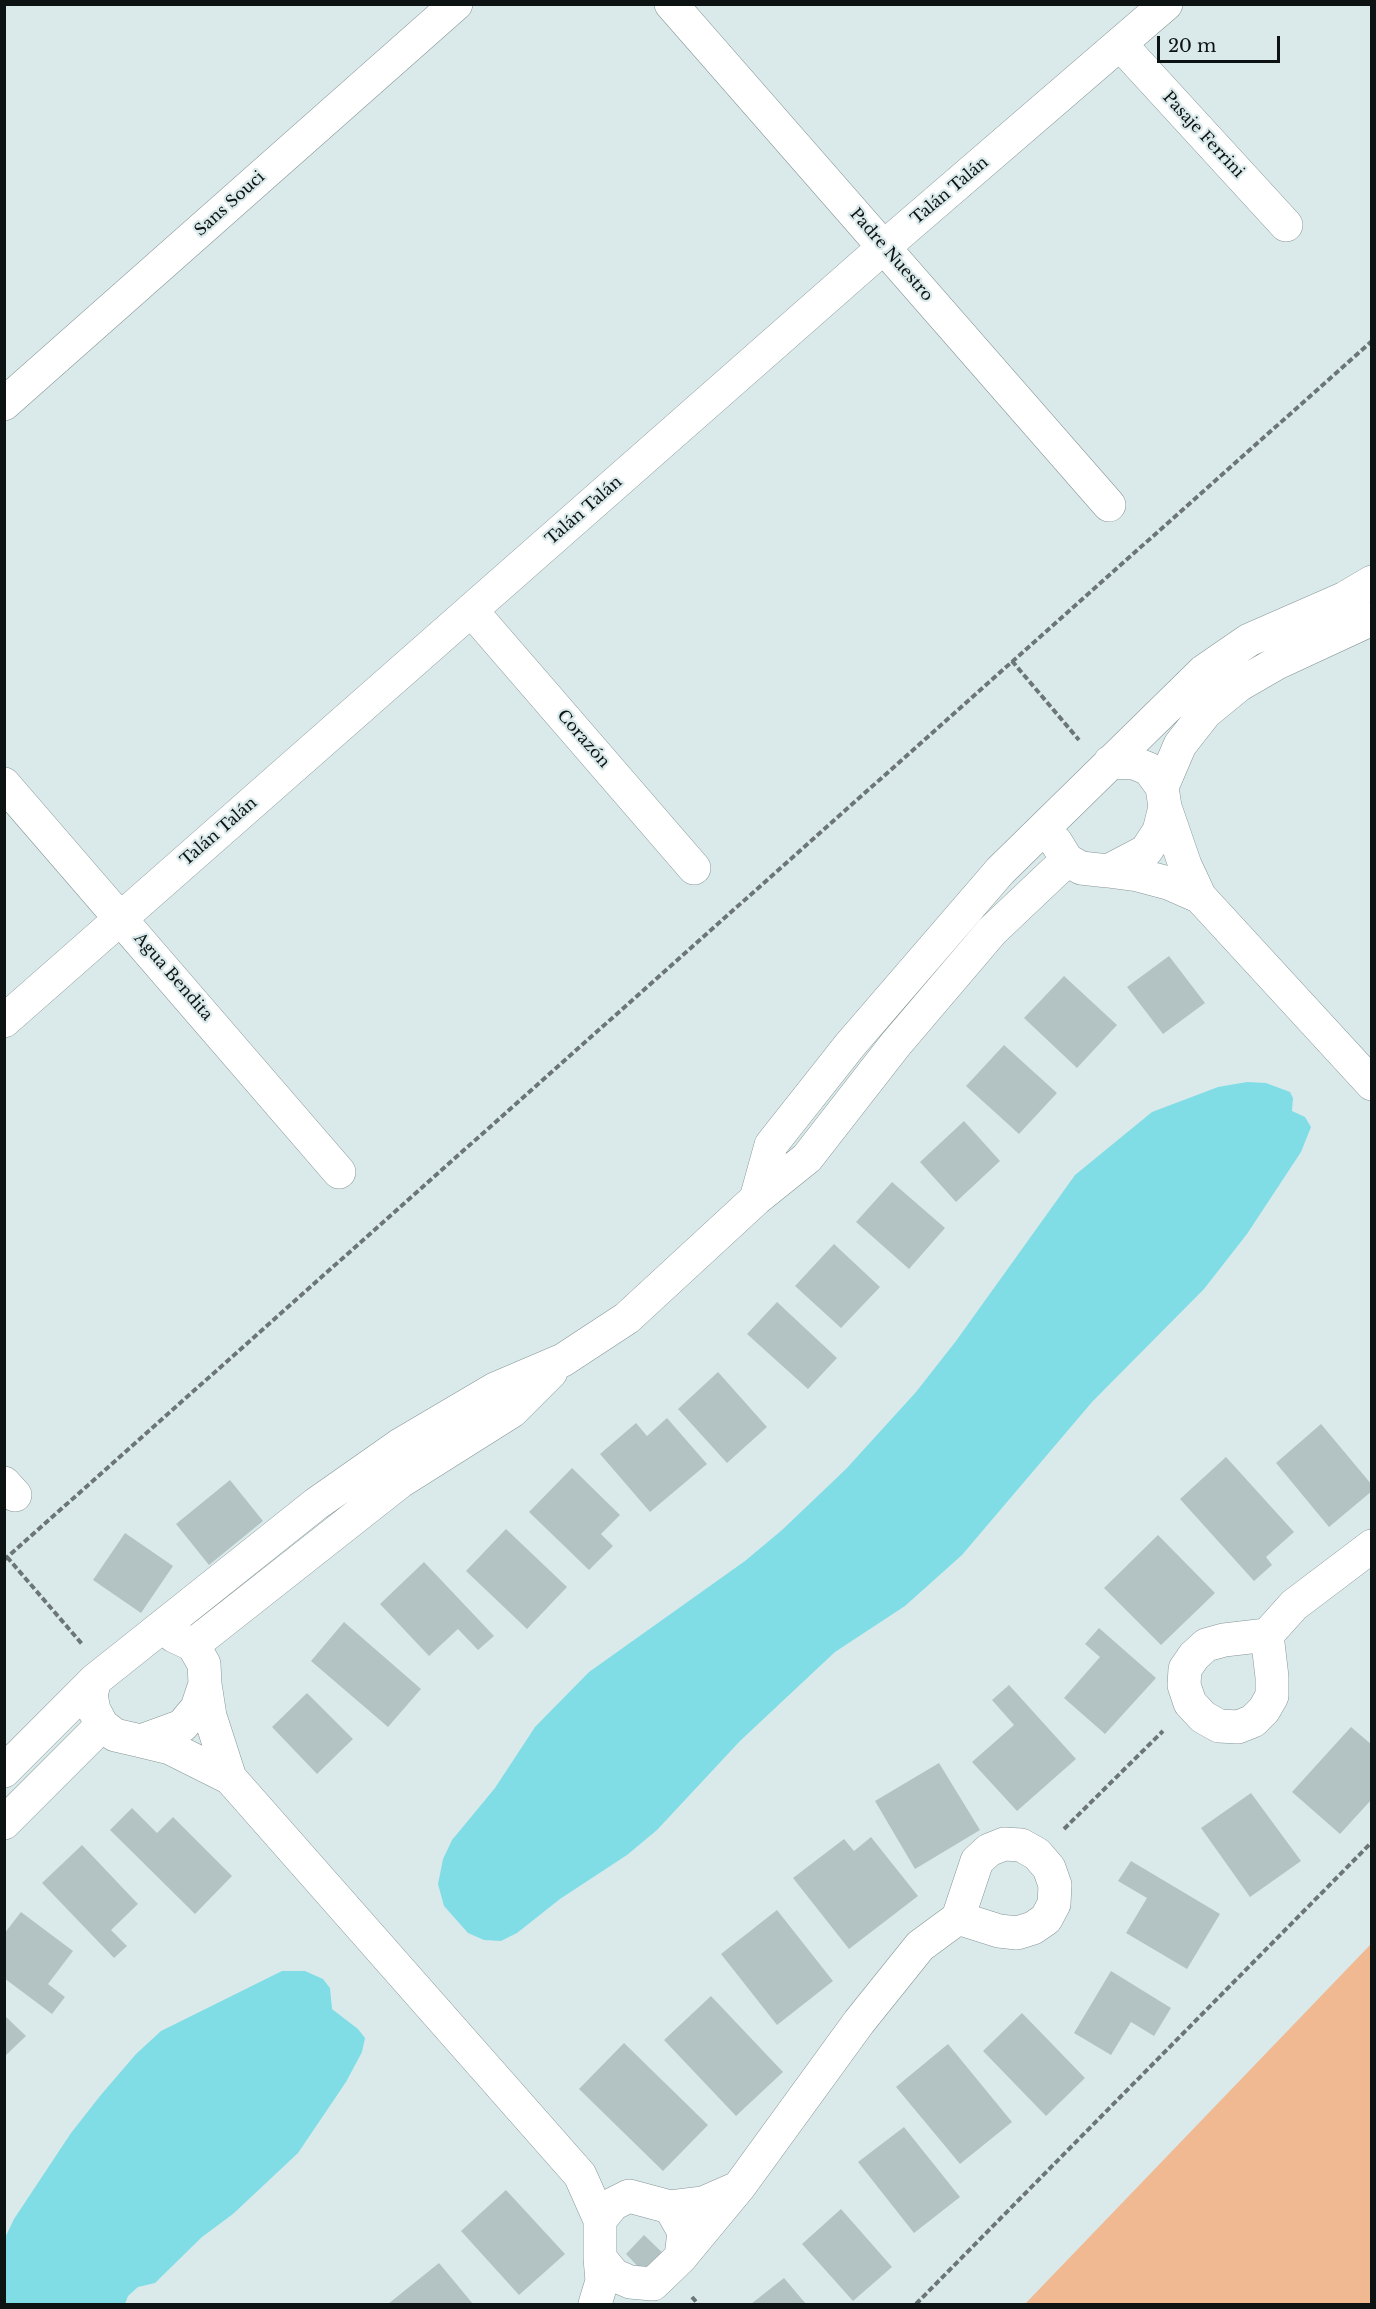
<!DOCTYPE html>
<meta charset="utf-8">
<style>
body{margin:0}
#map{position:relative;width:1376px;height:2309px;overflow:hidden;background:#daeaeb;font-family:"Libre Baskerville",serif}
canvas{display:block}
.frame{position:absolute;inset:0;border:6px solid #0d1212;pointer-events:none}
.scale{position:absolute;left:1157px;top:36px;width:123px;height:27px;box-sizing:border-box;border:3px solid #0d1212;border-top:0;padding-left:8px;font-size:18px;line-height:21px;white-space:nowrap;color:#0d1212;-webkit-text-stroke:4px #daeaeb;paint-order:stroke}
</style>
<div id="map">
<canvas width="1376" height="2309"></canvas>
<div class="frame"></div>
<div class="scale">20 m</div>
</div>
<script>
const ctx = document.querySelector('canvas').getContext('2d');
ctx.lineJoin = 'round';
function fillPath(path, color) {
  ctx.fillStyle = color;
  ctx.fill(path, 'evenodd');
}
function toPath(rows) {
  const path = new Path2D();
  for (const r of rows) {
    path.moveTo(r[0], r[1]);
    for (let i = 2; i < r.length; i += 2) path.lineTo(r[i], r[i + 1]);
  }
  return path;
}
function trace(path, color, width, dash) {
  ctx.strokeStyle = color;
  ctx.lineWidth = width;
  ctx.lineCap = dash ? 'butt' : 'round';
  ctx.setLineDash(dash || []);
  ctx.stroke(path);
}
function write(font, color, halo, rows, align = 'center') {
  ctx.font = font + ' "Libre Baskerville",serif';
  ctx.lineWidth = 4.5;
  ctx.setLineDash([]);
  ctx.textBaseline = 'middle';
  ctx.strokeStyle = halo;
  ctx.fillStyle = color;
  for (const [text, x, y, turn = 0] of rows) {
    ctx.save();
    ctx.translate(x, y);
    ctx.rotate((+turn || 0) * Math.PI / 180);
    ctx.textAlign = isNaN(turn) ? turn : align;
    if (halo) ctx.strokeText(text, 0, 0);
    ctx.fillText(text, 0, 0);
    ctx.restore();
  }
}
fillPath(toPath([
 [1371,1944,1371,2304,1025,2304]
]), '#f1b991');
fillPath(toPath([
 [1247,1082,1266,1083,1290,1092,1293,1098,1292,1111,1305,1117,1311,1127,1301,1152,1247,1234,1204,1289,1092,1402,962,1555,905,1606,835,1652,740,1741,657,1830,627,1855,560,1899,517,1933,501,1941,484,1940,468,1933,444,1906,438,1884,443,1859,452,1840,495,1788,535,1727,589,1672,745,1561,782,1530,846,1469,916,1392,956,1341,1075,1175,1152,1112,1218,1087],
 [282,1971,305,1971,323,1979,330,1988,332,2009,358,2029,365,2038,362,2052,346,2082,298,2153,233,2214,202,2237,155,2283,138,2287,128,2296,125,2304,5,2304,5,2238,14,2219,71,2133,100,2096,136,2054,161,2031]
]), '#80dde5');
fillPath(toPath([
 [1169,956,1205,1003,1163,1034,1127,987],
 [1064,976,1117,1025,1077,1068,1024,1018],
 [1004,1045,1057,1093,1019,1134,966,1086],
 [964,1121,1000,1161,956,1202,920,1162],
 [892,1182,945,1228,909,1269,856,1222],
 [834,1244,880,1287,841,1328,795,1286],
 [777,1302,837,1358,808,1389,747,1334],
 [718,1372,767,1427,727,1463,678,1409],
 [667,1418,707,1464,650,1512,600,1454,636,1423,647,1436],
 [1321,1424,1372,1485,1372,1491,1329,1527,1276,1463],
 [1226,1457,1294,1532,1266,1557,1272,1565,1254,1581,1180,1499],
 [572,1468,620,1515,601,1534,613,1546,589,1570,529,1512],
 [230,1480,263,1521,209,1565,176,1524],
 [506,1529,567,1587,527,1629,466,1571],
 [125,1533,173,1566,141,1613,93,1580],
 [1158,1535,1215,1593,1161,1645,1104,1588],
 [424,1562,494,1636,478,1650,458,1629,429,1656,380,1604],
 [344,1622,421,1689,388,1727,311,1661],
 [1099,1628,1156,1678,1105,1734,1064,1698,1100,1657,1085,1644],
 [1009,1685,1076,1759,1017,1811,972,1762,1014,1725,992,1700],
 [307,1693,353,1739,317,1774,272,1727],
 [1351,1727,1372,1745,1372,1799,1340,1834,1292,1792],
 [939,1763,980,1830,915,1869,875,1801],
 [1251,1793,1301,1861,1250,1897,1201,1828],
 [132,1808,157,1833,173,1817,232,1876,195,1914,110,1830],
 [871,1837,918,1896,849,1949,793,1878,844,1839,854,1851],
 [82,1845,138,1904,111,1930,127,1946,114,1958,42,1883],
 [1131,1861,1220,1914,1187,1969,1126,1933,1147,1898,1118,1881],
 [777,1910,833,1981,777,2025,721,1954],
 [21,1912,73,1951,48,1984,65,1997,52,2014,4,1978,4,1934],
 [1111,1971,1171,2008,1154,2036,1131,2022,1111,2055,1074,2033],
 [711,1996,783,2072,736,2116,664,2040],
 [1022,2013,1085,2078,1046,2116,983,2051],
 [4,2015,26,2036,4,2057],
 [624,2043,708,2125,663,2171,579,2089],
 [948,2044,1012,2122,960,2164,896,2087],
 [904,2127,960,2197,914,2233,858,2162],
 [506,2190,565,2254,519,2295,461,2231],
 [841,2209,892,2267,853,2301,802,2244],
 [644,2235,668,2258,649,2278,626,2254],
 [439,2263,473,2304,388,2304],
 [784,2278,806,2304,751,2304]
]), '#b3c3c4');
const street = toPath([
 [671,4,1109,505],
 [1121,45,1286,225],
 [4,404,456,4],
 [471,610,694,868],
 [4,784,339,1172],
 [1162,787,1180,745,1205,713,1239,685,1277,663,1372,619],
 [1056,842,1067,860,1081,868,1108,871,1146,851,1159,831,1165,807,1162,787,1149,769,1134,763,1110,762],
 [1108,871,1138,875,1168,883,1200,897,1185,865,1165,807],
 [1200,897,1372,1084],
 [4,1021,884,247,1166,4],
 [756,1199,771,1145,850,1045,1000,871,1204,671,1249,640,1345,598,1372,582],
 [4,1483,15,1495],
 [1267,1635,1272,1677,1272,1696,1264,1710,1253,1721,1238,1727,1219,1726,1203,1717,1190,1703,1184,1685,1185,1669,1194,1656,1206,1645,1224,1640,1267,1635,1294,1605,1372,1546],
 [193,1645,401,1481,512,1411,551,1372],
 [95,1680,91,1695,94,1710,102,1725,115,1735,141,1741,182,1726,197,1708,205,1684,204,1664,193,1645,174,1636],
 [141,1741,170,1748,230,1778,210,1716,205,1684],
 [4,1771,95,1680,316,1504,400,1445,495,1389,563,1360,627,1318,756,1199,807,1158,895,1045,992,931,1067,860],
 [230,1778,580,2175,600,2220],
 [4,1823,102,1725],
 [670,2207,684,2232,681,2257,653,2284,630,2282,614,2275,600,2258,600,2220,613,2204,629,2196,670,2207,703,2203,735,2189],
 [681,2257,739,2187,859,2022,920,1946,958,1918,977,1861,989,1850,1004,1844,1021,1845,1037,1854,1049,1868,1055,1885,1054,1904,1046,1919,1033,1928,1017,1933,999,1931,958,1918],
 [595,2304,602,2281,600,2258]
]);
trace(street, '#869596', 34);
trace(toPath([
 [1012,661,1079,740],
 [7,1557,82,1644],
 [4,1560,1372,341],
 [1064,1829,1163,1731],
 [692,2297,698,2304],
 [916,2304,1372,1842]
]), '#6c7676', 4, [6, 3]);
trace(street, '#fff', 33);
write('16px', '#0d1212', '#daeaeb', [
 ["Pasaje Ferrini",1203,135,47],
 ["Talán Talán",950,191,-40],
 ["Sans Souci",230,204,-42],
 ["Padre Nuestro",891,255,49],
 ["Talán Talán",584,511,-41],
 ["Corazón",583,739,49],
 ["Talán Talán",219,832,-41],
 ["Agua Bendita",173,977,49]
]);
</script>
